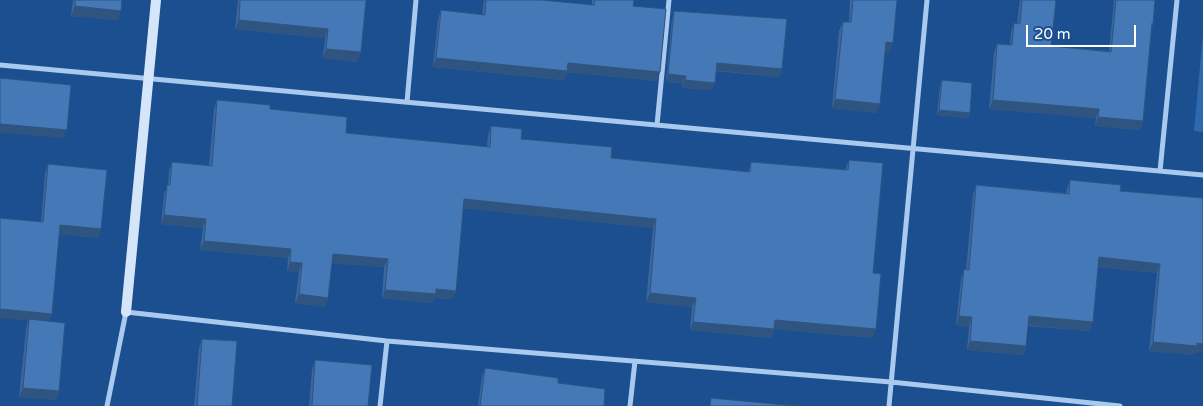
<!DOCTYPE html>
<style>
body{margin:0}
#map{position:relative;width:1203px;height:406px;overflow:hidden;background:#1b4f8f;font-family:"Varela Round",sans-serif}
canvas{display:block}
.scale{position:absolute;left:1026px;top:25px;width:110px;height:22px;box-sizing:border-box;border:2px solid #fff;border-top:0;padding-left:6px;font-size:15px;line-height:18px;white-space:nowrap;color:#fff;-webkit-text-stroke:4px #1b4f8f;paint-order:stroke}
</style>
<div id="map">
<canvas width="1203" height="406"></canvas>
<div class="scale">20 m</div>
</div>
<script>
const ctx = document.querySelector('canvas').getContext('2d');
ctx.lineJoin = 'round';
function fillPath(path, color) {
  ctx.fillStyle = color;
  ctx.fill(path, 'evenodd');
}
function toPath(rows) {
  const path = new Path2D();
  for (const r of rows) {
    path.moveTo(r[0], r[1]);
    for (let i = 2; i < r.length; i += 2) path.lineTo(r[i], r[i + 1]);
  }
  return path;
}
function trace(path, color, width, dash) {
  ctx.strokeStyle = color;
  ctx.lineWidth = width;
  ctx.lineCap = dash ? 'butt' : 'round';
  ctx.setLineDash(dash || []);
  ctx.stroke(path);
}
fillPath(toPath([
 [1203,33,1203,132,1194,131]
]), '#2e69ad');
trace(toPath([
 [0,65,1203,175],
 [407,102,416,0],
 [657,125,669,0],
 [1160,171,1177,0],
 [107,406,126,312,387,341,891,382,1120,406],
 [380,406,387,341],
 [630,406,635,361],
 [889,406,927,0]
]), '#a9c9ee', 5);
trace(toPath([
 [126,312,156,0]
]), '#d6e6fa', 10);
fillPath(toPath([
 [73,0,122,0,118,20,71,16],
 [238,0,366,0,357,62,323,58,325,38,235,29],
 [484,0,541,0,592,5,592,0,634,0,633,6,657,81,567,72,564,80,433,67,438,19,441,10,482,15],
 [850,0,897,0,890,52,885,52,877,113,832,108,839,31,843,22,849,22],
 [1020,0,1056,0,1051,46,1109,51,1114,0,1155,0,1153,24,1151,29,1143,121,1140,130,1095,126,1096,118,989,109,994,53,997,44,1010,45,1011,32,1014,23,1017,23],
 [674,11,782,69,779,77,716,71,715,83,712,90,682,88,683,83,666,82,672,19],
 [942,80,970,113,968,118,937,115,940,85],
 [217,100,270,109,346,133,487,147,488,135,491,126,521,139,611,158,748,172,751,162,845,170,849,160,873,273,873,338,774,329,771,338,690,330,692,307,646,302,653,228,463,208,456,291,452,299,434,298,432,303,382,298,384,267,332,263,328,298,325,307,295,303,299,272,287,271,288,258,200,250,203,228,161,224,164,194,168,185,169,171,172,162,209,165,214,109],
 [48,164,101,229,98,238,59,234,52,314,49,321,59,391,56,400,19,397,26,329,28,321,41,222,45,173],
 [1070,180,1120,191,1203,198,1203,353,1194,353,1193,355,1149,351,1157,273,1098,267,1090,331,1028,326,1026,346,1023,355,967,350,969,327,956,325,961,279,964,269,966,270,973,194,976,185,1066,193,1067,189],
 [202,339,232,406,194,406,199,348],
 [315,360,368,406,309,406,312,370],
 [485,368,558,383,604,406,478,406,482,376]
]), '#3a679d');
fillPath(toPath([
 [75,6,121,11,118,20,71,16],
 [239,20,328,29,325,38,235,29],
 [886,42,893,43,890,52,883,52],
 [326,49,361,52,357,62,323,58],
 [436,58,568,63,660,72,657,81,567,72,564,80,433,67],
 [717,63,782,69,779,77,714,70],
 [668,74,686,76,683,83,666,82],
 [685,80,715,83,712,90,682,88],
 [835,99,880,104,877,113,832,108],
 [993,100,1099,109,1096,118,989,109],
 [939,110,970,113,968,118,937,115],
 [1098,117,1143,121,1140,130,1095,126],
 [0,124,67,130,64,138,0,133],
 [464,199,656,219,653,228,460,208],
 [164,215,206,219,203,228,161,224],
 [60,225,101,229,98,238,57,234],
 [204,241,291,249,288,258,200,250],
 [333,254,388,259,384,267,330,263],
 [1099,257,1160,264,1157,273,1096,267],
 [290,262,302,263,299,272,287,271],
 [436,289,456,291,452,299,434,298,432,303,382,298,385,290],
 [650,293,696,298,692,307,646,302],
 [299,294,328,298,325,307,295,303],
 [0,309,52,314,49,323,0,318],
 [959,316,972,317,969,327,956,325],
 [1029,316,1093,322,1090,331,1025,325],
 [775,320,876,329,873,338,774,329,771,338,690,330,693,322],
 [970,341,1026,346,1023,355,967,350],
 [1153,342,1203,344,1203,353,1194,353,1193,355,1149,351],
 [23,388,59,391,56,400,19,397]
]), '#305480');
const building = toPath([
 [75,0,122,0,121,11,75,6,75,0],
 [240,0,366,0,361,52,326,49,328,29,239,20,240,0],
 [486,0,541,0,594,5,595,0,634,0,633,6,666,9,660,72,568,63,567,71,436,58,441,10,485,15,486,0],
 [853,0,897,0,893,43,886,42,880,104,835,99,843,22,851,22,853,0],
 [1022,0,1056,0,1051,46,1111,52,1116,0,1155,0,1153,24,1152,23,1143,121,1098,117,1099,109,993,100,997,44,1012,45,1014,23,1020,24,1022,0],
 [674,11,787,19,782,69,717,63,715,83,685,80,686,76,668,74,674,11],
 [0,78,71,85,67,130,0,124,0,78],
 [942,80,972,83,970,113,939,110,942,80],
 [217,100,270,105,270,109,347,117,346,133,490,147,491,126,522,129,521,139,612,147,611,158,750,172,751,162,848,170,849,160,883,163,873,273,881,274,876,329,775,320,774,329,693,322,696,298,650,293,656,219,464,199,456,291,436,289,436,294,385,290,388,259,333,254,328,298,299,294,302,263,290,262,291,249,204,241,206,219,164,215,167,185,170,185,172,162,212,166,217,100],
 [48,164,107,170,101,229,60,225,52,314,0,309,0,218,43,222,48,164],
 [1070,180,1121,185,1120,191,1203,198,1203,344,1197,343,1197,346,1153,342,1160,264,1099,257,1093,322,1029,316,1026,346,970,341,972,317,959,316,964,269,969,270,976,185,1069,194,1070,180],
 [29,319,65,323,59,391,23,388,29,319],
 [202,339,237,341,232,406,197,406,202,339],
 [315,360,372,365,368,406,312,406,315,360],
 [485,368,558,378,558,383,605,389,604,406,480,406,485,368],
 [711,398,796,406,710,406,711,398]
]);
fillPath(building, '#4478b7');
trace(building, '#305480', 1);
</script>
